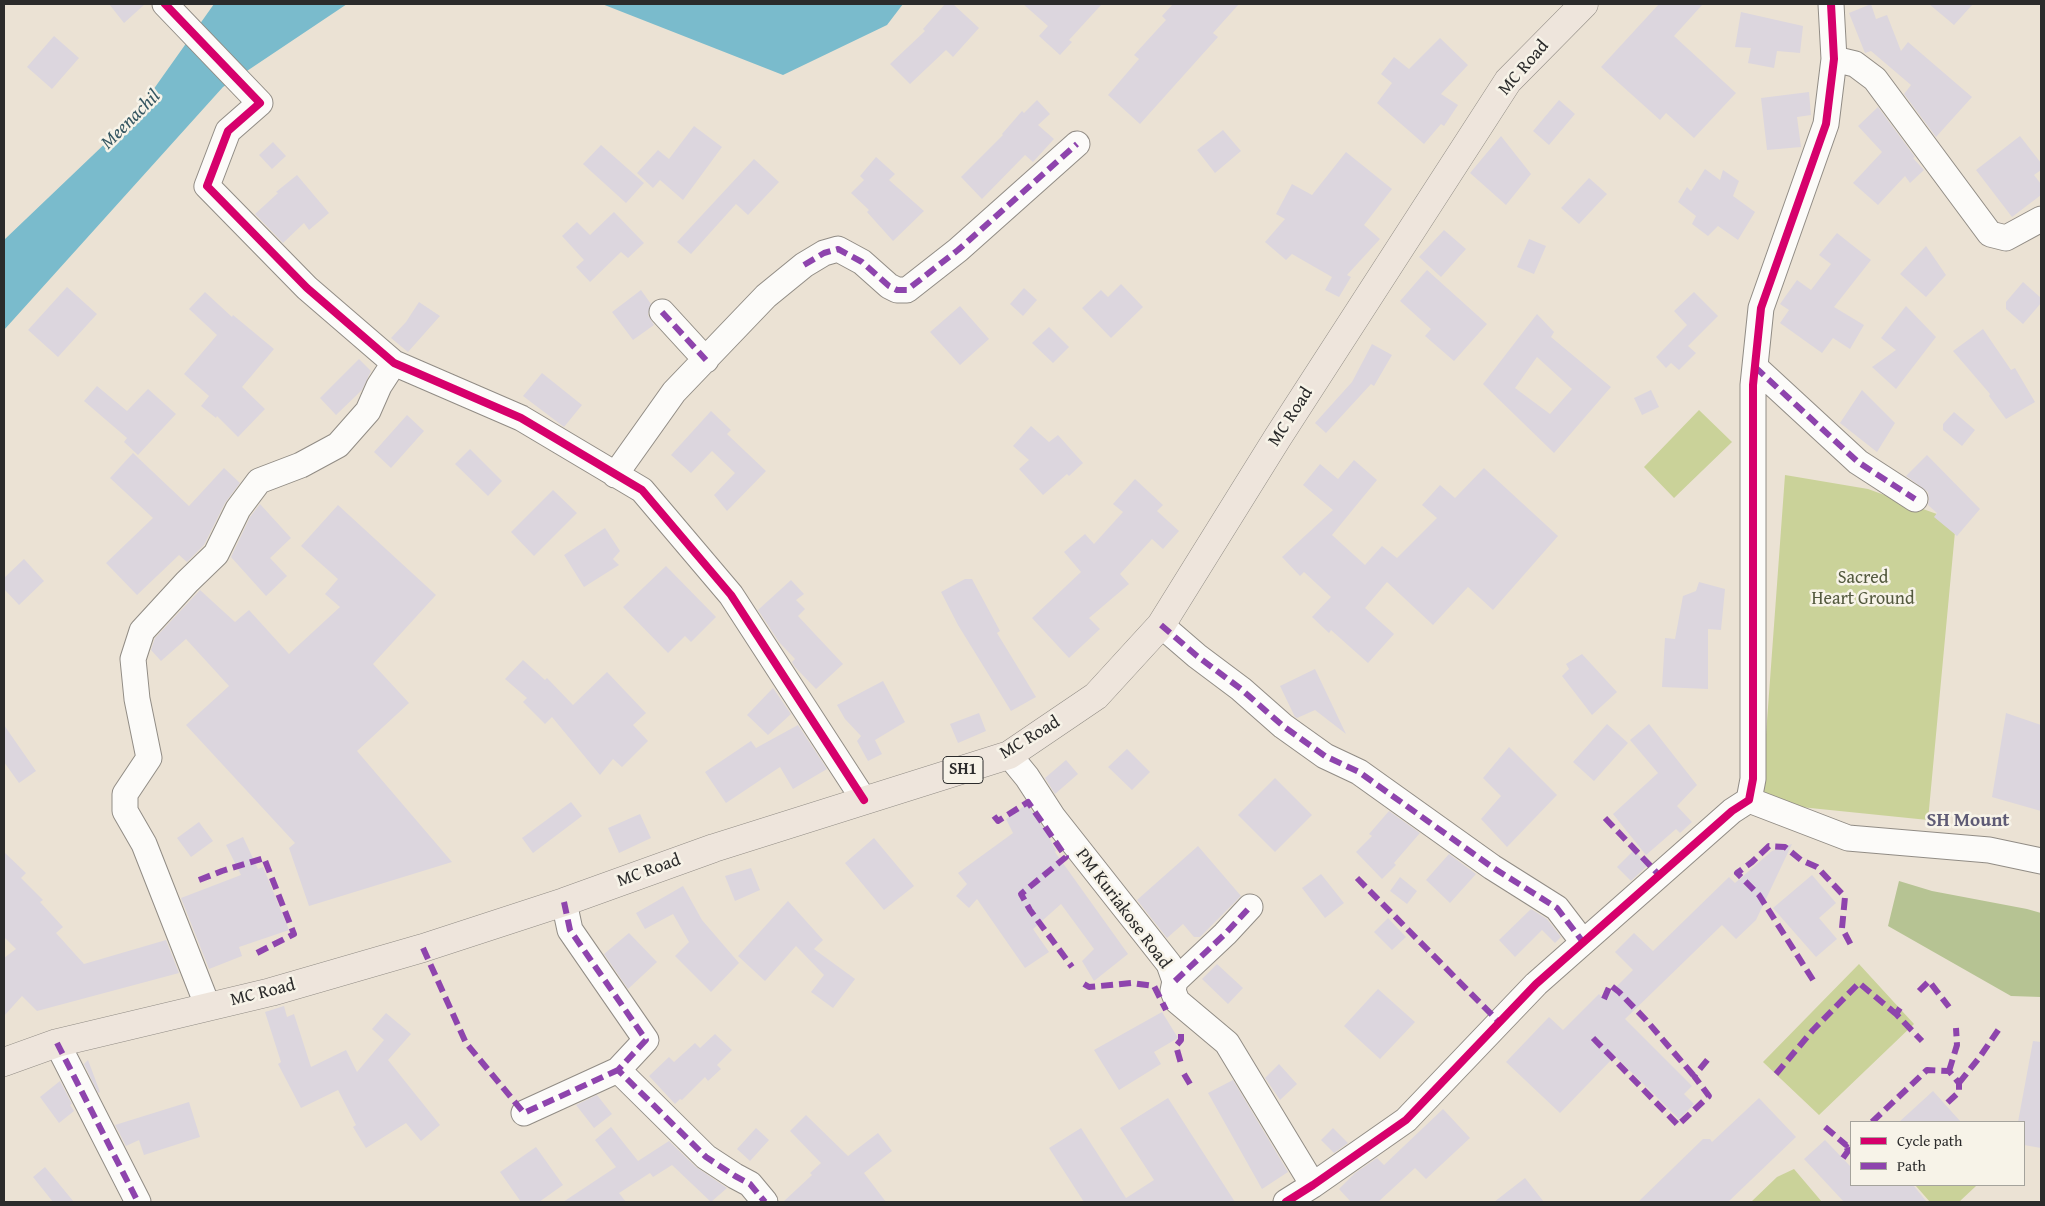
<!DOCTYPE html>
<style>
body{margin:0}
#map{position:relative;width:2045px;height:1206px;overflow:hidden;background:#ebe2d4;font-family:"Gentium Book Plus",serif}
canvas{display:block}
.frame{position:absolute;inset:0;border:5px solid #2b2b2b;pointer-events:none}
.legend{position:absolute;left:1850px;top:1121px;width:175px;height:65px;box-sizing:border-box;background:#f7f3e8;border:1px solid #a5a39c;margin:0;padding:6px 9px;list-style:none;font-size:15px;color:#2b2b2b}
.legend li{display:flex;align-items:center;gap:10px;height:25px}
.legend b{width:25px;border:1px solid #a5a39c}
</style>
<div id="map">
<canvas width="2045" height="1206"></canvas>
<div class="frame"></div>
<ul class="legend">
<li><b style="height:6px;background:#d6006c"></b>Cycle path</li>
<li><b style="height:6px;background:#8e44ad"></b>Path</li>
</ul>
</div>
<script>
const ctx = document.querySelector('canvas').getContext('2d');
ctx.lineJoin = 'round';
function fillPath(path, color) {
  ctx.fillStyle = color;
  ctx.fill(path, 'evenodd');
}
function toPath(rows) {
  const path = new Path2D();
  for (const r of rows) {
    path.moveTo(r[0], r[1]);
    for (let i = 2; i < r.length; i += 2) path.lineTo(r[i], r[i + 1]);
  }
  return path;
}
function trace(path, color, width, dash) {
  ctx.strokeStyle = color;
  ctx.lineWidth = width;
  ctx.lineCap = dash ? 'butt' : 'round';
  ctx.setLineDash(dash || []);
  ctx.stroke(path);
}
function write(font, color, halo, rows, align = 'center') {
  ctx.font = font + ' "Gentium Book Plus",serif';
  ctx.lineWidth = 5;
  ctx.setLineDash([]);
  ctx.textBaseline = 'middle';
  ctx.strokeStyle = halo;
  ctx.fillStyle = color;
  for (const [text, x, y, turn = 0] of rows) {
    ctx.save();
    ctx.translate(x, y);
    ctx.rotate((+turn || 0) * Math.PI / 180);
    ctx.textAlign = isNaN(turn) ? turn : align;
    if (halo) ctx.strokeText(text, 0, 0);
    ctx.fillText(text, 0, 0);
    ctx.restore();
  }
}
fillPath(toPath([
 [1699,410,1732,442,1674,498,1644,467],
 [1785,475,1868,489,1956,521,1928,820,1761,803],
 [1859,964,1914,1024,1819,1115,1763,1062],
 [1794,1169,1822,1202,1751,1202,1777,1177],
 [1918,1185,1975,1185,1976,1186,1959,1202,1930,1202,1916,1186]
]), '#cad299');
fillPath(toPath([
 [1899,881,1932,891,2027,909,2041,913,2041,997,2011,996,1888,926]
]), '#b6c393');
fillPath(toPath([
 [214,4,347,4,223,87,4,330,4,240,136,114],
 [602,4,903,4,887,25,783,75]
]), '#7abbcc');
fillPath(toPath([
 [109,4,145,4,124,23],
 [945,4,953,4,979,28,953,57,946,50,910,84,890,64,925,31,923,29],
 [1023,4,1102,4,1069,40,1072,42,1060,55,1039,36,1048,26],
 [1173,4,1239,4,1213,33,1218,37,1140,124,1108,95,1139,59,1134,55,1166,20,1162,16],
 [1659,4,1703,4,1674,36,1736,93,1694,138,1666,113,1660,120,1601,67],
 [1871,4,1876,19,1887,15,1901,51,1908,42,1972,97,1936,137,1904,94,1911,85,1871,51,1865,53,1849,13],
 [1929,4,1973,4,1954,25],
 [1741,12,1803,26,1800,53,1777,51,1774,68,1748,63,1751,48,1735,47],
 [54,36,79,58,52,89,27,67],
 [1440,38,1468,65,1441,94,1458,105,1444,126,1441,124,1424,144,1377,103,1392,83,1381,74,1394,57,1409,69],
 [1809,92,1811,115,1797,117,1801,147,1767,150,1761,98],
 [1037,100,1050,114,1038,125,1054,139,1033,162,1025,155,982,199,961,177,1003,135,1002,134,1022,111,1024,113],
 [1559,100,1575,114,1549,145,1533,131],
 [1878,107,1915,157,1913,158,1924,170,1910,183,1905,176,1878,205,1853,183,1882,152,1858,126],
 [694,126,722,147,683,200,660,180,653,188,637,173,658,150,669,159],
 [1223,130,1241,151,1215,173,1197,150],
 [1501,136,1531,174,1506,205,1470,173],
 [2020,136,2041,163,2041,170,2034,175,2041,184,2041,195,2012,217,1976,170],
 [273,142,286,156,272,169,259,155],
 [601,145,644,183,626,203,583,164],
 [1346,152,1392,189,1364,225,1380,239,1347,275,1351,277,1339,297,1325,290,1332,277,1292,254,1286,260,1265,242,1285,219,1276,214,1292,184,1312,195],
 [876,157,895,174,889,180,924,211,893,241,867,212,869,210,851,193,864,180,860,176],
 [754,159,779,182,748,215,736,204,691,254,677,242],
 [1705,169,1720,180,1723,170,1739,181,1733,196,1755,212,1738,240,1718,226,1708,236,1692,224,1696,216,1678,202,1687,187,1691,191],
 [297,175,329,213,309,230,304,223,283,243,255,214,278,193,276,192],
 [1589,178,1607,194,1579,224,1561,208],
 [614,212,644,243,628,258,621,252,590,282,576,267,584,260,562,236,577,222,590,235],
 [1444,230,1466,249,1441,277,1419,257],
 [1837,233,1871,260,1834,307,1864,325,1850,349,1833,338,1822,353,1780,323,1789,310,1780,304,1797,280,1811,290,1831,264,1819,255],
 [1529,239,1546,246,1534,274,1517,267],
 [1926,246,1946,275,1926,297,1900,274],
 [1427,270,1487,324,1454,361,1425,336,1431,329,1400,301],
 [2023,282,2041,298,2041,303,2023,324,2006,309,2006,302],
 [1121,284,1143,307,1111,338,1082,308,1101,290,1108,297],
 [67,287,97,314,58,357,28,330],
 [1024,288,1037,300,1023,316,1010,304],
 [641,290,651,304,648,315,654,325,633,340,612,312],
 [205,292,232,317,233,315,274,349,242,387,265,409,238,437,217,416,216,418,201,406,209,396,184,374,217,335,189,309],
 [1694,292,1718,316,1688,346,1696,353,1679,370,1671,363,1666,368,1656,357,1687,325,1674,311],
 [419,302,440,316,408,352,391,338,406,322],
 [960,306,989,339,960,365,930,332],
 [1906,306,1936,337,1896,389,1872,367,1896,350,1881,338],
 [1537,314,1554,332,1551,337,1611,387,1554,453,1483,384],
 [1537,357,1572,389,1550,414,1515,388],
 [1049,327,1069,347,1053,363,1032,343],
 [1983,329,2011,370,2015,368,2035,402,2006,419,1989,396,1990,394,1953,351],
 [1372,344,1392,355,1374,386,1371,384,1326,433,1315,423,1352,382],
 [359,359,371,371,362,390,336,415,320,398],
 [542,373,582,405,564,427,523,396],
 [97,386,127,411,148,389,176,414,138,455,124,442,127,438,84,401],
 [1651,390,1659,407,1642,415,1634,398],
 [1862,390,1895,423,1877,452,1840,423],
 [711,411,731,430,727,434,766,471,727,511,714,495,735,473,712,451,691,473,671,455],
 [1954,412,1975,430,1962,446,1943,430,1943,424],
 [407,415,424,431,391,468,374,452],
 [1031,426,1049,442,1058,435,1083,463,1069,476,1067,474,1043,495,1019,469,1029,460,1013,446],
 [470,449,502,481,488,496,455,464],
 [133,453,189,506,224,468,240,483,225,503,204,545,187,562,179,555,137,595,106,563,153,518,110,478],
 [1927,455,1980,509,1957,536,1934,517,1937,513,1928,505,1929,499,1928,492,1906,476],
 [1354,460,1377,480,1332,535,1365,565,1382,546,1397,558,1437,518,1422,505,1440,485,1455,498,1484,468,1558,536,1493,610,1468,587,1433,625,1387,582,1365,608,1394,634,1368,663,1331,630,1329,633,1312,617,1331,597,1304,572,1300,576,1282,557,1333,510,1303,485,1320,464,1338,479],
 [1135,479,1163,505,1157,511,1179,531,1163,549,1152,539,1120,574,1129,584,1089,618,1100,629,1069,658,1032,618,1081,572,1064,552,1085,534,1094,544,1123,512,1113,504],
 [553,490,577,513,534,556,511,532],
 [260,504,291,538,270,558,287,576,266,596,231,557,250,517],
 [338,505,436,595,373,664,409,703,357,751,452,862,309,906,289,848,295,843,186,725,229,686,186,639,161,661,151,650,155,638,200,590,235,622,249,610,289,654,340,607,325,594,338,579,301,546],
 [605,528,620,551,613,559,619,565,584,587,564,555],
 [24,559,44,581,19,605,4,589,4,578],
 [666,566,716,617,691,642,685,636,668,653,623,607],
 [965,579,972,579,1000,631,997,633,1036,697,1011,711,958,625,941,592],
 [791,580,804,594,796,600,805,609,798,616,843,664,816,689,795,667,792,662,795,659,779,642,758,610],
 [1699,582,1725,589,1721,630,1708,629,1708,689,1662,687,1665,638,1675,639,1683,596,1696,591],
 [1582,654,1617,692,1592,715,1562,676,1569,669,1566,664],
 [523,660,545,680,547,678,573,705,607,672,646,713,633,725,648,741,622,767,613,759,600,775,552,717,545,724,523,702,527,698,505,679],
 [1315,669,1346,734,1315,710,1297,718,1295,717,1280,686],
 [883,681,905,722,875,740,882,754,868,761,857,741,861,736,845,719,837,705],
 [773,688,791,714,768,735,747,715],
 [979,713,986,731,958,743,950,724],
 [2006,713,2041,725,2041,811,1992,797],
 [1607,724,1628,743,1594,781,1573,762],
 [1649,724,1697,785,1677,806,1692,822,1680,833,1676,829,1646,855,1613,814,1658,773,1630,740],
 [4,725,36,771,19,783,4,762],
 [798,725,827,769,793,789,780,767,726,803,705,772,751,741,756,748],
 [1509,747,1557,795,1507,847,1481,819,1501,796,1483,778],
 [1127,749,1150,772,1132,790,1108,767],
 [1066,760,1078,774,1055,794,1045,778],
 [1275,778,1312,815,1275,852,1238,815],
 [571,802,582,816,533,853,522,838],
 [1027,804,1047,833,1056,851,1055,852,1128,954,1094,981,1082,961,1094,949,1061,904,1033,929,1049,952,1025,968,977,899,969,908,956,896,967,884,958,873,1013,833,1006,819],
 [1389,811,1420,833,1394,863,1396,865,1382,879,1356,852,1372,836,1369,834],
 [640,814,651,838,619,853,608,828],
 [199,822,213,841,191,857,177,838],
 [243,837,258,869,263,867,289,930,239,947,242,956,209,969,181,898,241,875,226,845],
 [874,838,914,886,884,910,845,863],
 [1792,844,1756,920,1736,939,1722,925,1625,1019,1692,1086,1684,1094,1694,1104,1679,1119,1615,1056,1560,1113,1506,1062,1549,1017,1563,1030,1599,994,1604,999,1633,970,1615,952,1634,933,1653,951,1729,877,1735,883,1772,851],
 [1198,846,1241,896,1200,937,1194,937,1183,924,1167,938,1137,900],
 [1634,850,1648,865,1631,881,1617,867],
 [4,852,26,873,21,878,43,900,40,902,63,927,56,933,84,964,166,940,179,973,37,1011,22,996,4,1016,4,958,16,949,4,937],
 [1449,854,1476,874,1450,903,1426,880],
 [751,868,760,890,735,901,725,876],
 [1321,874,1344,903,1325,918,1302,888],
 [1812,875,1836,903,1819,918,1837,939,1816,957,1773,908],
 [1400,877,1417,891,1407,904,1390,891],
 [683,886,702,920,739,963,711,992,675,956,689,942,673,914,645,929,636,913],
 [788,901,823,940,814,949,855,979,833,1008,811,992,824,975,796,946,765,981,738,956],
 [1531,909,1547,919,1561,937,1555,943,1542,930,1515,957,1499,940],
 [1388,918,1406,937,1392,950,1374,932],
 [629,933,657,962,628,989,604,954],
 [1217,964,1243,988,1228,1004,1202,979],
 [1378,989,1415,1022,1380,1059,1344,1026],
 [284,1006,287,1017,294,1014,311,1067,346,1050,357,1072,384,1040,372,1029,386,1013,411,1034,388,1060,440,1125,421,1141,406,1123,366,1148,353,1127,356,1125,338,1090,301,1108,278,1064,281,1062,265,1012],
 [1162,1012,1178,1038,1154,1052,1161,1064,1119,1090,1094,1050],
 [715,1034,732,1050,717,1065,721,1069,708,1081,705,1077,682,1100,680,1099,675,1104,649,1076,669,1057,674,1062,695,1043,700,1048],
 [2033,1041,2041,1042,2041,1148,2024,1145,2024,1122,2018,1122],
 [88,1060,100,1092,98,1093,84,1064],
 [1279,1064,1297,1084,1280,1100,1265,1078],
 [1233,1080,1288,1172,1262,1189,1208,1093],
 [60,1081,72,1104,70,1105,74,1111,59,1123,40,1097],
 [1933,1091,1961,1122,1899,1122],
 [597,1095,612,1114,594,1128,576,1105],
 [1168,1098,1235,1202,1084,1202,1049,1148,1081,1128,1126,1198,1154,1180,1120,1128],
 [1759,1098,1796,1137,1728,1202,1638,1202,1703,1139,1710,1139,1712,1142],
 [189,1102,200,1137,144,1155,139,1140,126,1146,115,1125],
 [1443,1109,1470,1138,1426,1179,1415,1168,1378,1202,1351,1202,1339,1189,1355,1173,1377,1158,1384,1165],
 [806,1115,848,1156,878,1133,892,1151,864,1173,886,1202,783,1202,812,1175,810,1173,821,1163,790,1131],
 [611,1127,638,1161,669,1141,696,1167,727,1188,711,1202,672,1165,653,1177,650,1173,619,1193,626,1202,563,1202,616,1167,595,1140],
 [756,1128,769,1140,750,1161,737,1149],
 [1333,1128,1348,1143,1334,1153,1321,1140],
 [1825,1140,1851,1167,1851,1185,1913,1185,1927,1202,1844,1202,1804,1159],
 [536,1147,563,1185,539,1202,521,1202,500,1172],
 [45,1167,74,1202,53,1202,33,1177],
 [1525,1178,1544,1202,1494,1202]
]), '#dcd6de');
const minor = toPath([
 [165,4,260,103,228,131,207,186,307,288,394,363,521,418,642,490,731,595,864,800],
 [1834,59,1855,64,1875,79,1990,234,2006,238,2041,219],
 [662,312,706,360],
 [1755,367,1858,462,1915,499],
 [615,475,674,392,766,296,804,265,824,253,838,249,862,262,889,286,897,290,907,290,958,250,1077,144],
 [1161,625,1197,656,1241,689,1283,726,1325,756,1359,772,1492,867,1557,908,1583,942],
 [1009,755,1027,777,1053,817,1169,964,1175,981,1173,991,1177,1001,1227,1043,1313,1185],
 [1749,800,1848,838,1989,850,2041,861],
 [564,902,570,930,646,1040,618,1070,706,1157,735,1176,750,1184,765,1202],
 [1175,981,1225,934,1250,907],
 [208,1007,144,844,125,811,125,794,149,758,137,699,133,659,142,631,187,582,216,554,238,509,259,481,301,465,338,445,368,411,379,386,394,363],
 [57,1043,138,1202],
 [524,1113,618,1070],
 [1286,1202,1313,1185,1406,1120,1536,984,1732,811,1749,800,1753,779,1753,385,1761,308,1826,124,1834,59,1831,4]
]);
const major = toPath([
 [4,1062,57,1043,271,992,423,948,564,902,714,848,1009,755,1096,696,1161,625,1278,437,1508,81,1584,4]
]);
trace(minor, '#918c85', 27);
trace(major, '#918c85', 29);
trace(minor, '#fcfbf9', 25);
trace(major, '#eee5dc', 28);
trace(toPath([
 [804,265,824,253,838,249,862,262,889,286,897,290,907,290,958,250,1077,144],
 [662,312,706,360],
 [1755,367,1858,462,1915,499],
 [1161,625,1197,656,1241,689,1283,726,1325,756,1359,772,1492,867,1557,908,1583,942],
 [994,816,998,821,1028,802,1066,857,1021,894,1030,910,1072,967],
 [1605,818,1659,875],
 [1357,878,1499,1022],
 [199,880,222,871,264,858,294,934,255,954],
 [564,902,570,930,646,1040,618,1070,706,1157,735,1176,750,1184,765,1202],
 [423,948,466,1043,524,1113,618,1070],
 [1813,980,1759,895,1737,873,1752,862,1769,846,1785,847,1801,860,1817,867,1845,897,1842,928,1852,947],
 [1175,981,1225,934,1250,907],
 [1084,984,1089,987,1132,983,1154,986,1166,1010],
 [1919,991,1929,981,1949,1007],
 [1604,999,1610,985,1619,992,1646,1020,1694,1076],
 [1900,1008,1896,1014,1922,1041],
 [1181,1034,1181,1040,1176,1046,1182,1067],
 [1593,1038,1678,1125,1709,1096,1694,1076,1709,1058],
 [57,1043,138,1202],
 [1949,1071,1957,1045,1956,1028],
 [1184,1074,1190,1084],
 [1776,1074,1813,1030,1859,983,1896,1014],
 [1959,1083,1979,1058,2001,1026],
 [1872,1122,1927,1070,1949,1071,1959,1083,1959,1092,1945,1105],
 [1825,1127,1846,1145,1851,1141],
 [1843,1158,1848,1151,1846,1145]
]), '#8e44ad', 6, [12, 6]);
trace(toPath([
 [165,4,260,103,228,131,207,186,307,288,394,363,521,418,642,490,731,595,864,800],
 [1286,1202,1313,1185,1406,1120,1536,984,1732,811,1749,800,1753,779,1753,385,1761,308,1826,124,1834,59,1831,4]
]), '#d6006c', 8);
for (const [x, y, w] of [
 [963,770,40]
]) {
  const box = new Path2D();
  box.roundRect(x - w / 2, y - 13.5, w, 27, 4);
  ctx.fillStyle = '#f7f3e8';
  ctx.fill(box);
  trace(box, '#2b2b2b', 1);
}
write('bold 16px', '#2b2b2b', null, [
 ["SH1",963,770]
]);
write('18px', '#2b2b2b', '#f7f3e8', [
 ["MC Road",1524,68,-49],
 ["MC Road",1291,417,-57],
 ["MC Road",1030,738,-31],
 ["MC Road",649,871,-20],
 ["PM Kuriakose Road",1123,909,53],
 ["MC Road",263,993,-14]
]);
write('18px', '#53593e', '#f7f3e8', [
 ["Sacred",1863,578],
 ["Heart Ground",1863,599]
]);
write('italic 19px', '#365762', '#f7f3e8', [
 ["Meenachil",131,120,-45]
]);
write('bold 19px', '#5e5b75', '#f7f3e8', [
 ["SH Mount",1968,821]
]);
</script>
